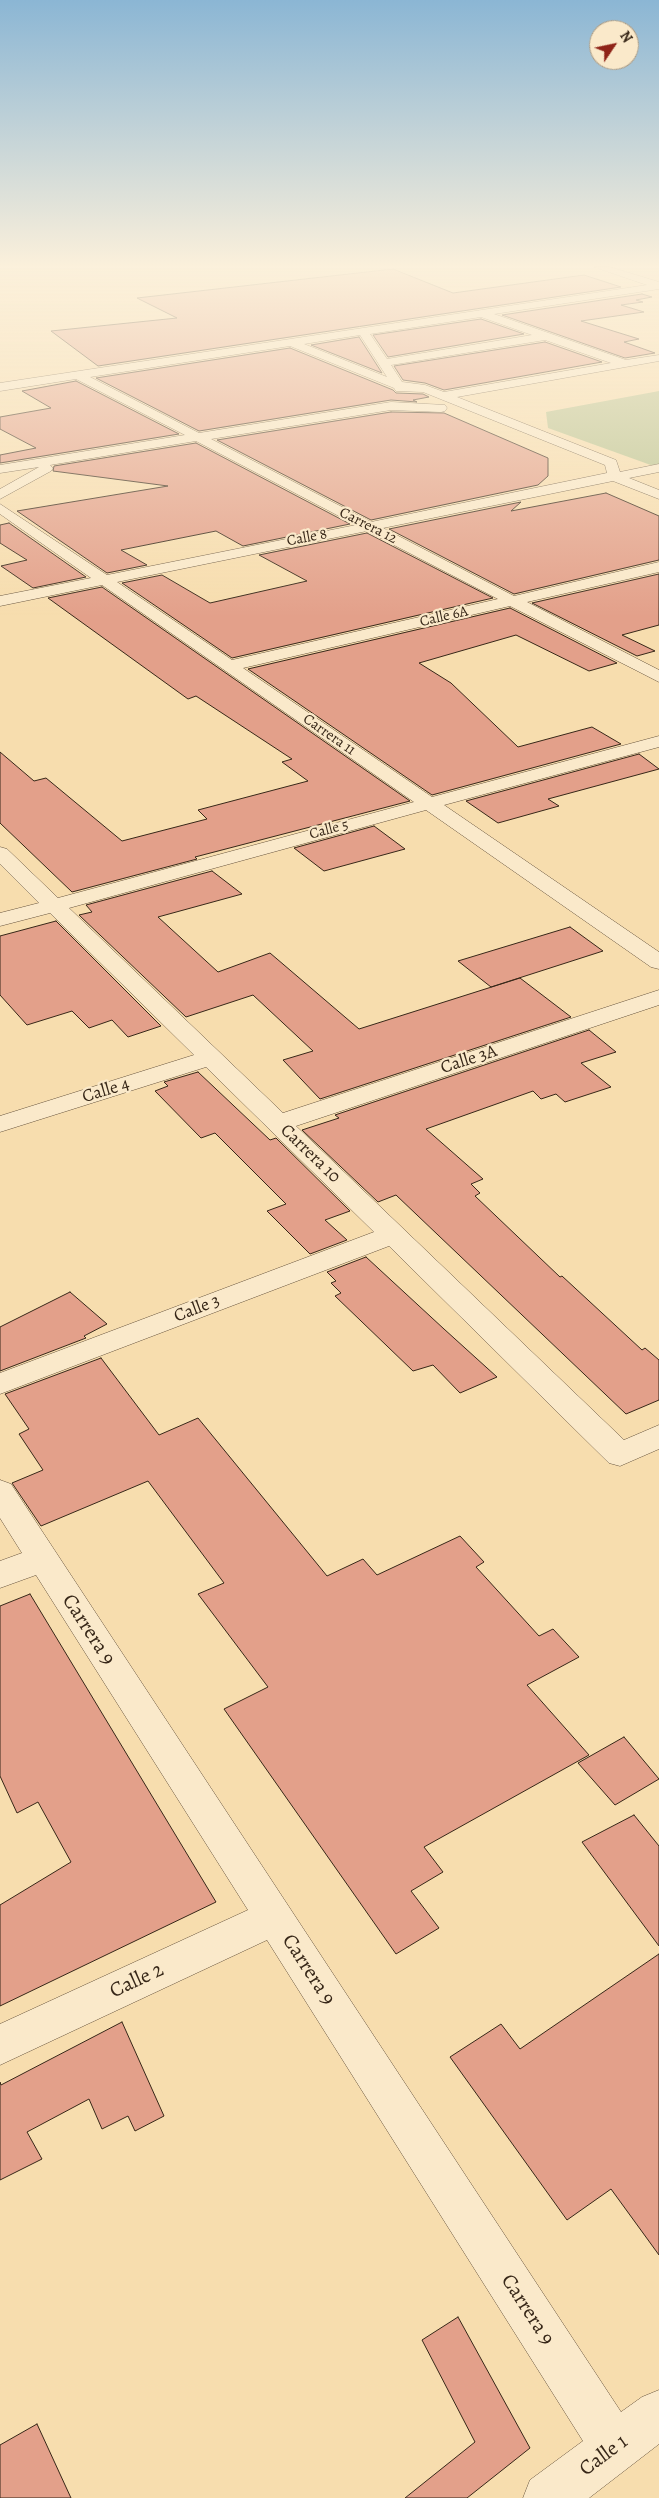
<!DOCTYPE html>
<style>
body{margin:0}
#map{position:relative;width:659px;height:2498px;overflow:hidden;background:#f7ddae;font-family:Alegreya,serif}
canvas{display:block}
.north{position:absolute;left:589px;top:20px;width:50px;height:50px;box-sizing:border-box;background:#fae9ca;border:1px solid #ac9b83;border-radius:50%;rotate:56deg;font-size:14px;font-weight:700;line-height:20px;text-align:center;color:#372718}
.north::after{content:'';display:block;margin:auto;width:18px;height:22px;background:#8f2418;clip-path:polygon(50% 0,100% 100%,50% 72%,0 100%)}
</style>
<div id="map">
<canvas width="659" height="2498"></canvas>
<div class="north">N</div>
</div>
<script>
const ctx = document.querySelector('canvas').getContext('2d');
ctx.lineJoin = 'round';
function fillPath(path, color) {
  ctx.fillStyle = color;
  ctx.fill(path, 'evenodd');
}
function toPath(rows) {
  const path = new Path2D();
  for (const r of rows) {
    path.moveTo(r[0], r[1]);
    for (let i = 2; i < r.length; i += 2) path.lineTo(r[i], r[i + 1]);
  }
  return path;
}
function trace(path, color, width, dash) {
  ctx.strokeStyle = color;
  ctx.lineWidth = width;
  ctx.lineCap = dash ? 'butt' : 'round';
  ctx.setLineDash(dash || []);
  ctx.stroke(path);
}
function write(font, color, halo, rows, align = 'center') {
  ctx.font = font + ' Alegreya,serif';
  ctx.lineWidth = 4.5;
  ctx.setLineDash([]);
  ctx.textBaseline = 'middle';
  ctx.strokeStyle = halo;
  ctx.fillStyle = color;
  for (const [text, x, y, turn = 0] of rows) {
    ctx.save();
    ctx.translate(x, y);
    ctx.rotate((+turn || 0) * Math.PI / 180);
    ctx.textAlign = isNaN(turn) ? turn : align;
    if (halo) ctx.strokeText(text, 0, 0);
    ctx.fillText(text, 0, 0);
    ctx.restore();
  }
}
fillPath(toPath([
 [659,391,659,468,548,428,546,412]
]), '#b7c28f');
const building = toPath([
 [393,269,453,293,584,275,621,287,98,366,51,331,177,318,137,298,393,269],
 [642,294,652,297,636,300,643,302,621,305,644,312,581,321,639,339,624,342,655,353,625,358,502,315,642,294],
 [481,319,524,334,388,357,373,335,481,319],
 [359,337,382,373,311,345,359,337],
 [545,342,602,362,444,390,425,383,403,380,394,366,545,342],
 [290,348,393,390,396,393,423,394,429,397,413,400,417,402,391,400,199,431,96,378,290,348],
 [76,381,179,434,0,463,0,455,36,448,0,429,0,417,51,408,22,391,76,381],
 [391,412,444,413,548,458,548,476,538,485,371,520,217,440,391,412],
 [196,443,350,524,243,546,216,531,121,550,147,565,107,573,17,511,168,486,53,471,54,466,196,443],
 [606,493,659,516,659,560,514,594,389,529,521,502,511,511,606,493],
 [9,523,86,577,33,588,1,566,27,560,0,543,0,525,9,523],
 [367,533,493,598,232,658,122,583,162,575,210,603,307,581,259,555,367,533],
 [659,574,659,625,622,635,655,651,637,656,532,603,659,574],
 [102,587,410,801,195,857,197,859,72,892,0,823,0,752,34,781,46,778,122,841,207,819,198,810,308,781,282,762,292,759,196,696,188,699,48,598,102,587],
 [510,608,617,663,589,671,516,635,419,663,451,683,518,747,592,727,621,744,432,795,248,669,510,608],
 [639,754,659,769,548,799,559,806,498,823,466,801,639,754],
 [374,826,405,849,324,871,294,848,374,826],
 [212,871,242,894,158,917,218,972,270,953,359,1029,520,978,571,1017,320,1099,283,1060,313,1051,253,995,186,1017,79,915,92,912,86,905,212,871],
 [56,921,161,1026,128,1037,112,1020,89,1028,72,1011,27,1025,0,995,0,936,56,921],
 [570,927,603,951,491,987,458,961,570,927],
 [589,1030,616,1052,581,1063,611,1087,565,1102,556,1094,541,1099,533,1091,426,1129,483,1179,471,1184,480,1193,475,1196,560,1277,562,1276,642,1350,645,1348,659,1360,659,1400,626,1414,396,1195,378,1202,302,1130,339,1118,335,1115,589,1030],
 [198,1072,270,1140,276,1138,350,1211,325,1220,347,1240,310,1254,267,1211,286,1204,215,1133,201,1138,155,1091,168,1086,164,1082,198,1072],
 [366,1257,444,1329,497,1377,460,1393,433,1365,413,1371,335,1296,341,1293,331,1283,336,1281,327,1272,366,1257],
 [70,1292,107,1324,84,1336,86,1338,0,1371,0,1327,70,1292],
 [101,1358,159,1435,198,1418,327,1576,363,1559,377,1575,460,1536,484,1562,476,1567,539,1636,553,1629,579,1657,527,1685,589,1755,424,1847,443,1872,411,1891,439,1928,396,1954,224,1709,268,1687,198,1594,224,1583,148,1481,41,1526,12,1483,43,1470,19,1434,29,1429,5,1394,101,1358],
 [30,1594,216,1902,0,2006,0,1905,71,1862,38,1802,17,1813,0,1776,0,1606,30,1594],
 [624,1737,659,1779,615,1805,578,1763,624,1737],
 [634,1815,659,1846,659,1946,582,1842,634,1815],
 [659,1954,659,2255,611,2189,567,2220,450,2057,501,2024,520,2049,659,1954],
 [122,2022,164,2116,135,2131,128,2116,102,2129,89,2099,27,2132,42,2159,0,2180,0,2082,1,2085,122,2022],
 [458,2317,530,2448,467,2498,405,2498,475,2442,422,2340,458,2317],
 [37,2424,71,2498,0,2498,0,2445,37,2424]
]);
fillPath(building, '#e3a08a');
trace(building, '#372718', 1);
const minor = toPath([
 [594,267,610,267,659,282,659,289,494,314,626,360,659,355,659,361,457,397,616,460,620,472,659,464,659,472,629,478,659,490,659,499,613,481,383,528,514,596,659,562,659,572,527,602,659,670,659,682,510,606,243,668,432,797,659,736,659,747,444,805,659,952,659,969,651,967,426,810,69,908,283,1113,659,990,659,1005,296,1126,624,1440,659,1425,659,1449,620,1466,609,1463,389,1246,0,1394,0,1373,374,1232,206,1067,0,1132,0,1116,194,1055,50,913,0,926,0,913,39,903,0,864,0,847,7,849,58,898,414,802,102,585,0,606,0,596,91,578,0,514,0,504,107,575,356,525,196,441,50,465,53,468,51,471,0,499,0,489,39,467,0,473,0,465,185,435,76,379,0,391,0,383,647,285,594,267],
 [481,317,532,335,387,359,370,334,481,317],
 [360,335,387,377,304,344,360,335],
 [545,340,611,363,444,392,425,385,402,382,391,365,545,340],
 [290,346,394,388,396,391,423,392,605,465,607,473,371,522,211,439,391,410,441,412,445,411,447,408,445,405,391,402,199,433,90,377,290,346],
 [367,531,498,599,232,660,117,582,367,531],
 [0,1480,11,1484,621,2412,642,2397,659,2390,659,2444,589,2498,523,2498,530,2480,583,2441,267,1940,0,2065,0,2024,248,1910,36,1575,0,1588,0,1561,22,1553,0,1518,0,1480]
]);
trace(minor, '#67543e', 1);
fillPath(minor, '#fae9ca');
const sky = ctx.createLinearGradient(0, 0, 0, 617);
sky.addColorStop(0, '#8bb6d4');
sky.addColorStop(0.43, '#fbf0db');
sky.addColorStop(1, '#fbf0db00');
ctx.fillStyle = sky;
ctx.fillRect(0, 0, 659, 617);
write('15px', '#372718', '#fae9ca', [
 ["Carrera 12",368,526,27],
 ["Calle 8",307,538,-11],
 ["Calle 6A",444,617,-13],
 ["Carrera 11",329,735,35],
 ["Calle 5",329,830,-15]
]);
write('18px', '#372718', '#fae9ca', [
 ["Calle 3A",469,1060,-18],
 ["Calle 4",106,1091,-17],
 ["Carrera 10",310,1154,44],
 ["Calle 3",197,1309,-21]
]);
write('21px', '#372718', '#fae9ca', [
 ["Carrera 9",88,1630,57],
 ["Carrera 9",308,1970,57],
 ["Calle 2",137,1981,-25],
 ["Carrera 9",527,2310,57],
 ["Calle 1",604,2456,-37]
]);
</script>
